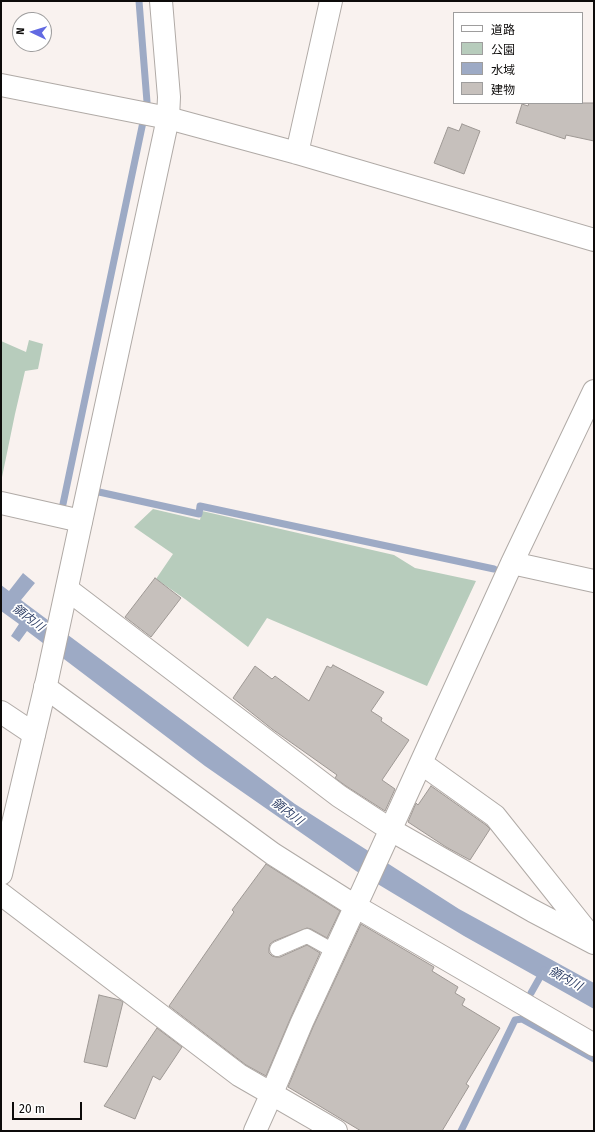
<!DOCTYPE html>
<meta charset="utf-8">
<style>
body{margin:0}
#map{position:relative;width:595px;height:1132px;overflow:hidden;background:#f9f2ef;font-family:"Fira Sans","Noto Sans JP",sans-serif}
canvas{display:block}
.frame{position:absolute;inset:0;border:2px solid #0d0b0a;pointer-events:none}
.legend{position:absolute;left:453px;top:12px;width:130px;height:92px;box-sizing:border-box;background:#fff;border:1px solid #9e9d9d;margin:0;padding:5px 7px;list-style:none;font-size:12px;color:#0d0b0a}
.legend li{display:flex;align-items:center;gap:8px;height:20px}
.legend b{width:20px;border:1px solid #9e9d9d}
.north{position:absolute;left:12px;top:12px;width:40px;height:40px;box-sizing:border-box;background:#fff;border:1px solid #9e9d9d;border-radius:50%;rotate:274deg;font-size:11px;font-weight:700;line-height:16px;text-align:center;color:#0d0b0a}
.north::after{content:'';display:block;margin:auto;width:14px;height:18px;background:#626ae2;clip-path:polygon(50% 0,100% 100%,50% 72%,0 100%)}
.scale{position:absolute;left:12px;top:1102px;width:70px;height:18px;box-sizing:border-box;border:2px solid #0d0b0a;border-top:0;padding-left:5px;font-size:12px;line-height:14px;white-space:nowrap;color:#0d0b0a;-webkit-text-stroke:3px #fff;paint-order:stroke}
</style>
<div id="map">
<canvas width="595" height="1132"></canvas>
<div class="frame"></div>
<ul class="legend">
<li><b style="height:5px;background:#fff"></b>道路</li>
<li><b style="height:11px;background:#b7ccbc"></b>公園</li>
<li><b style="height:11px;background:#9daac5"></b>水域</li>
<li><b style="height:11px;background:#c6c0bc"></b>建物</li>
</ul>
<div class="north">N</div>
<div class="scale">20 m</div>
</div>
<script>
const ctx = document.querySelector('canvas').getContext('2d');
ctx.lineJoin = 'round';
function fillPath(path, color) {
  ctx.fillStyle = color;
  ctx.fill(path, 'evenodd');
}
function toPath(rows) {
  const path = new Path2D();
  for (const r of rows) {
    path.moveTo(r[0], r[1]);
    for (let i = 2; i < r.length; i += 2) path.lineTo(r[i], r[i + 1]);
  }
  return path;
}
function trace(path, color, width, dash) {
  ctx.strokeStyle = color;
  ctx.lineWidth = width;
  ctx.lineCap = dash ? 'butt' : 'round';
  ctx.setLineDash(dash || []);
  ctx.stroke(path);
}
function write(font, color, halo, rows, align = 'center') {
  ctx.font = font + ' "Fira Sans","Noto Sans JP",sans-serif';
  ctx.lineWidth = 3.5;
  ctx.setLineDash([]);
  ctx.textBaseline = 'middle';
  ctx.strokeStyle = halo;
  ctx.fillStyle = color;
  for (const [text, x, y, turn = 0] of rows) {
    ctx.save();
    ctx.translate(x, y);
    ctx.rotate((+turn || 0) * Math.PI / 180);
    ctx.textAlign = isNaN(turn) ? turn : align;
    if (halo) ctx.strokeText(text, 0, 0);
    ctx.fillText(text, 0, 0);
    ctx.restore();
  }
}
fillPath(toPath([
 [29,340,43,344,38,369,25,371,15,414,1,482,1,341,26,352],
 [153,509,200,520,202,511,394,555,415,568,476,581,427,686,267,618,248,647,185,599,156,579,173,554,134,527]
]), '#b7ccbc');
fillPath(toPath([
 [23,573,35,583,21,600,295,804,459,909,594,983,594,1009,464,936,356,871,205,766,27,631,19,642,11,636,19,624,1,611,1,585,9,591]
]), '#9daac5');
trace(toPath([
 [139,1,147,102],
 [99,492,199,514,200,506,494,569],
 [63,504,143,122],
 [531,993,544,970],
 [461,1131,515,1020,522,1019,594,1059]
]), '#9daac5', 7);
const building = toPath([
 [529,103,594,103,594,141,566,135,565,139,516,123,522,104,528,106,529,103],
 [462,124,480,131,464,174,434,163,448,127,459,131,462,124],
 [155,578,181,598,151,637,125,617,155,578],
 [333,665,384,692,371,711,382,718,381,721,409,740,382,780,395,789,385,811,346,786,335,778,337,775,272,729,233,698,255,666,272,679,275,676,309,701,327,666,331,668,333,665],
 [431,786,486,825,490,829,470,860,446,847,408,822,416,803,418,805,431,786],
 [266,864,340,911,327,938,311,929,307,928,274,941,270,944,269,948,269,953,272,956,276,957,280,957,307,945,320,953,291,1017,266,1076,246,1065,169,1006,234,912,232,910,266,864],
 [361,924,434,967,432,971,458,987,455,993,465,999,462,1005,500,1028,466,1084,469,1086,442,1131,361,1131,288,1087,313,1027,361,924],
 [99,995,120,1000,123,1002,107,1067,84,1062,99,995],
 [157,1028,182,1047,160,1080,153,1076,135,1119,104,1106,157,1028]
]);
fillPath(building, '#c6c0bc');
trace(building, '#9e9894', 1);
const service = toPath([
 [277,949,307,936,334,951]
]);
const minor = toPath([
 [1,85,168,118,297,153,594,240],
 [297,153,331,1],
 [1,503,81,521],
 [512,563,594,581],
 [67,589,339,796,391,830,533,911,594,943],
 [45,687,273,854,355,906,594,1045],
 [1,712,34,734],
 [421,763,495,816,592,938],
 [1,894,239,1075,336,1131],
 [255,1131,272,1093,302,1022,363,890,512,563,594,391]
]);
const tertiary = toPath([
 [1,874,47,680,168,118,169,97,161,1]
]);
trace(service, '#b0aaa6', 16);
trace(minor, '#b0aaa6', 24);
trace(tertiary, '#b0aaa6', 24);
trace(service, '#fff', 14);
trace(minor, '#fff', 22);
trace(tertiary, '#fff', 22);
write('italic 12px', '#2c3d64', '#fff', [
 ["領内川",28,618,37],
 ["領内川",287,812,37],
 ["領内川",565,979,29]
]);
</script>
